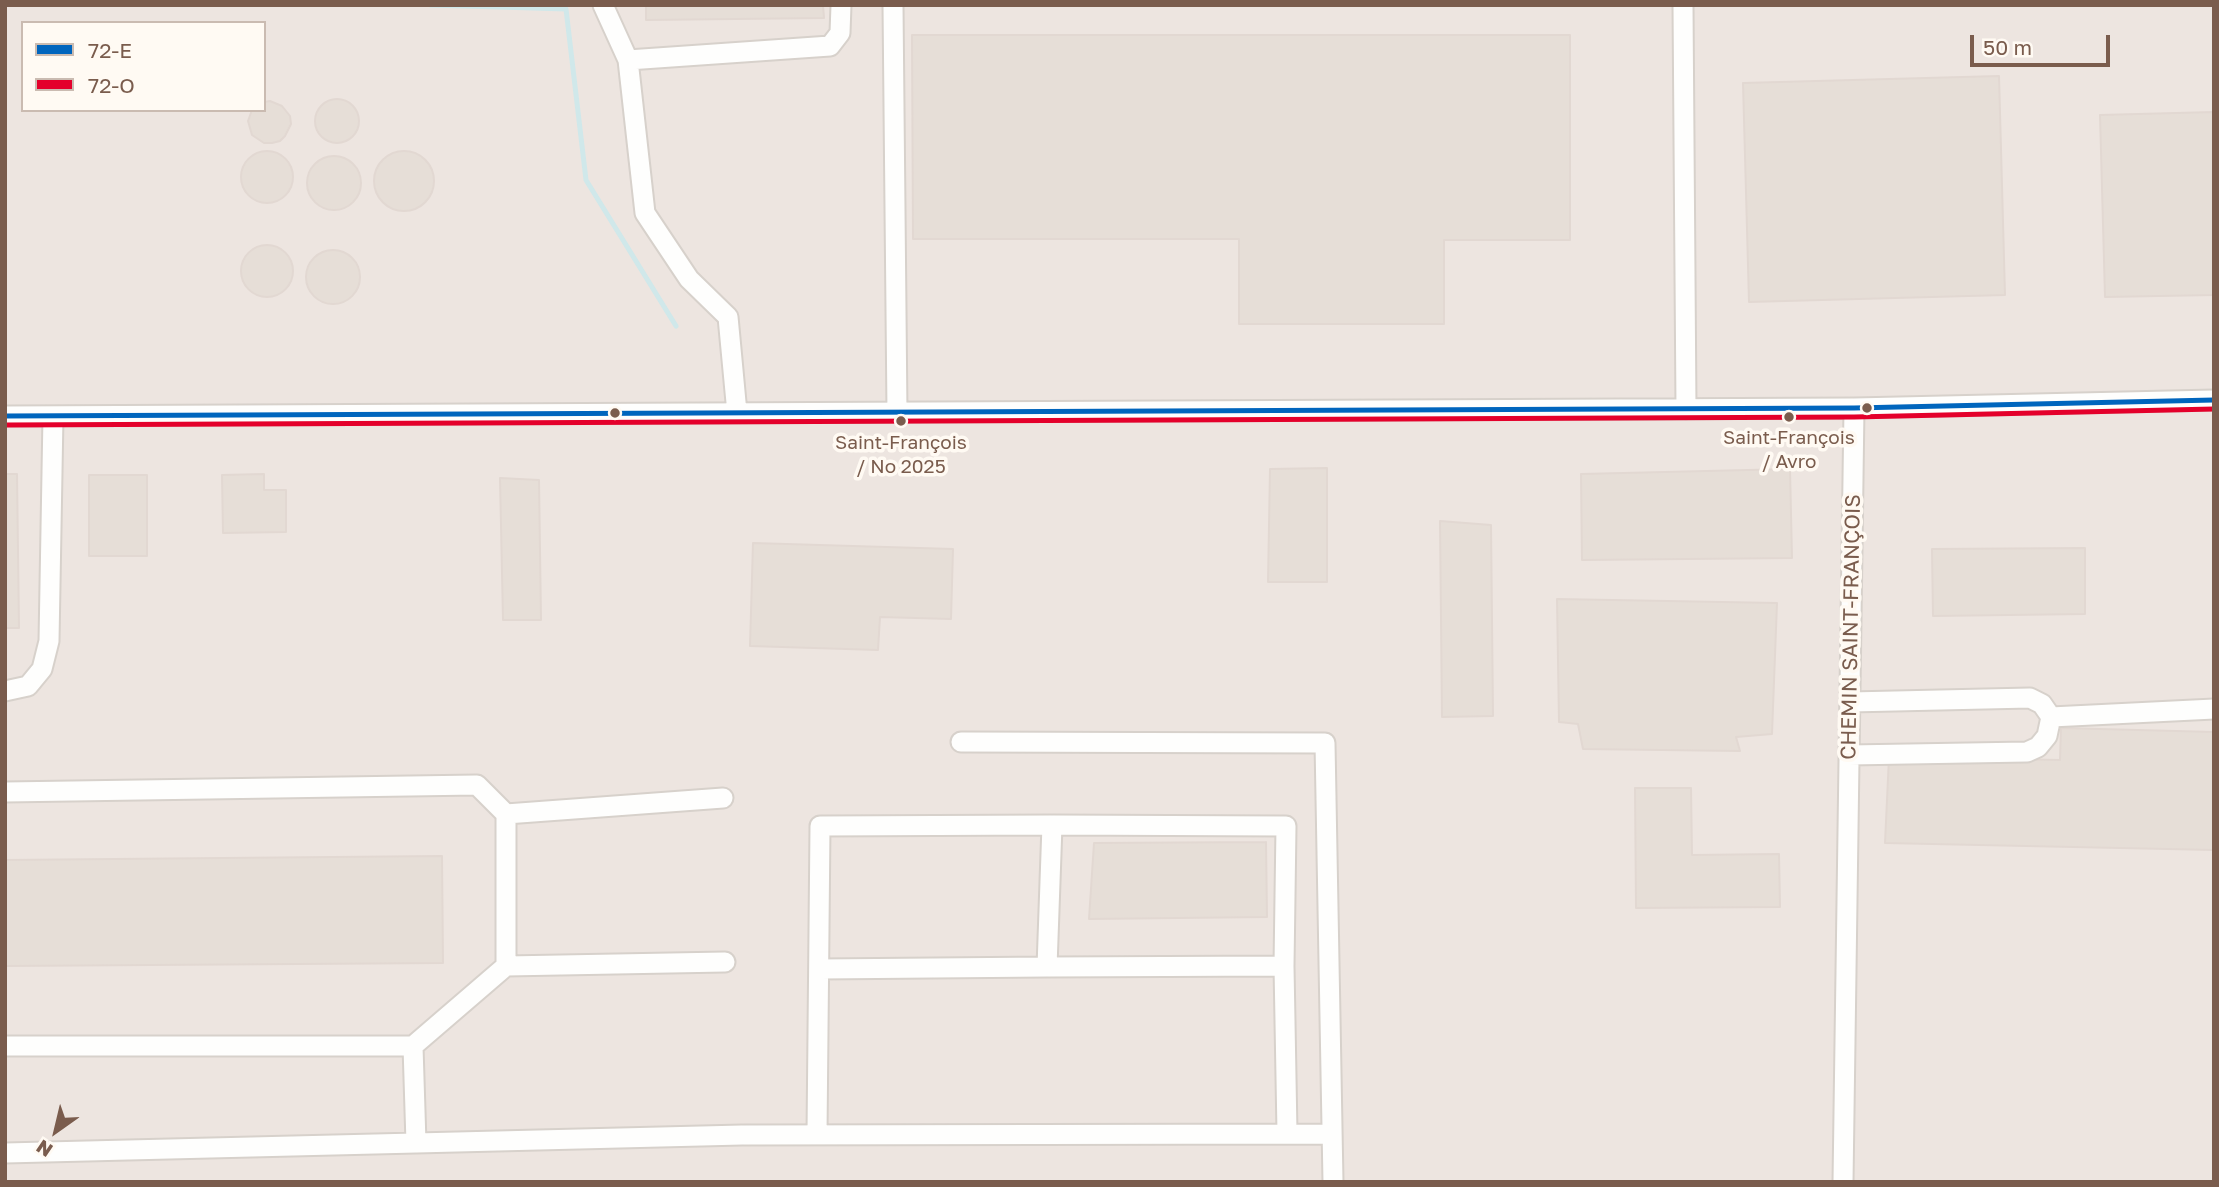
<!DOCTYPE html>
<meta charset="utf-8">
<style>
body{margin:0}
#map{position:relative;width:2219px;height:1187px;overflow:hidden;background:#f9f5f0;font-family:"Golos Text",sans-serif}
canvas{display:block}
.frame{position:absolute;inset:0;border:7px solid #7a5c4d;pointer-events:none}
.legend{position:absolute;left:21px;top:21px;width:245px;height:91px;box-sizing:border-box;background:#fffaf3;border:2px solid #cabbb1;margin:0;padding:9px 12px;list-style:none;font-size:21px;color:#7a5c4d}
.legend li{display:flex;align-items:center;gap:14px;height:35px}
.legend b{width:35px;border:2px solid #cabbb1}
.north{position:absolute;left:21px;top:1096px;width:70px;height:70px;-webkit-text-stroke:5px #fffaf3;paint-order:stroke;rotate:214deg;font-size:19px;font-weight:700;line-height:28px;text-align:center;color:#7a5c4d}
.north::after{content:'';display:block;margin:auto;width:24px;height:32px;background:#7a5c4d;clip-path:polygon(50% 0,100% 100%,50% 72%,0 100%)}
.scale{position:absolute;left:1970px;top:35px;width:140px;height:32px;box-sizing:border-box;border:4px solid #7a5c4d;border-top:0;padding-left:9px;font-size:21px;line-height:24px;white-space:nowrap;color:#7a5c4d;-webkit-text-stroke:5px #fffaf3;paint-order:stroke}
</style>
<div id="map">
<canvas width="2219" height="1187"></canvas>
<div class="frame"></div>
<ul class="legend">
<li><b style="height:9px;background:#0065bd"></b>72-E</li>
<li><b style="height:9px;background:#e4002b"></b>72-O</li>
</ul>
<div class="north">N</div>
<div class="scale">50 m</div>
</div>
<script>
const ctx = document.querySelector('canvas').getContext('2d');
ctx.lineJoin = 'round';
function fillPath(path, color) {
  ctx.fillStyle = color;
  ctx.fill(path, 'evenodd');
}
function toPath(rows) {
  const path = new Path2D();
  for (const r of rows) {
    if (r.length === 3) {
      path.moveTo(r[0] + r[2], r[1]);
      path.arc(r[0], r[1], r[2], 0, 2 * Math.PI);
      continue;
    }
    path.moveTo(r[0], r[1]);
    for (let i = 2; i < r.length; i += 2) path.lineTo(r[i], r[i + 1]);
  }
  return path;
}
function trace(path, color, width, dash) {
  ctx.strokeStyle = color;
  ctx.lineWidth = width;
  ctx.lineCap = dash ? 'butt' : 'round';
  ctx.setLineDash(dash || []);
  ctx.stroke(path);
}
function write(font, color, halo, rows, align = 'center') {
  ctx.font = font + ' "Golos Text",sans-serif';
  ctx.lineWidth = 7;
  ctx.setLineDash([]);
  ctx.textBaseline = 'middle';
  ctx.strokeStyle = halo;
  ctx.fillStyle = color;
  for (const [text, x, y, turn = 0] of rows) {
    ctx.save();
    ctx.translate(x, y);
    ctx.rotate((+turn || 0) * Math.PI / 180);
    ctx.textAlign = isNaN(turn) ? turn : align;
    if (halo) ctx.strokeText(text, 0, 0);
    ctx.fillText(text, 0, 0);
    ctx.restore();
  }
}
fillPath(toPath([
 [5,5,2214,5,2214,1182,5,1182],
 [23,23,264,23,264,110,23,110]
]), '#ede5e0');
trace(toPath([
 [431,5,566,9,586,180,676,326]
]), '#d0e8ea', 5);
const building = toPath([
 [646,5,823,5,824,18,646,20,646,5],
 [912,35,1570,35,1570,240,1444,240,1444,324,1239,324,1239,239,913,239,912,35],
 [1999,76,2005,295,1749,302,1743,83,1999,76],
 [337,121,22],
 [270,101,282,106,290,116,291,124,285,136,280,141,272,143,264,143,252,135,248,121,252,110,264,110,264,102,270,101],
 [2214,112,2214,295,2105,297,2100,115,2214,112],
 [267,177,26],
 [404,181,30],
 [334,183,27],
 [267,271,26],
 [333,277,27],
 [1327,468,1327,582,1268,582,1270,469,1327,468],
 [1790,469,1792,558,1582,560,1581,474,1790,469],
 [5,474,17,474,19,628,5,628,5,474],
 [264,474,264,490,286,490,286,532,223,533,222,475,264,474],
 [89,475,147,475,147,556,89,556,89,475],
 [500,478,539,480,541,620,503,620,500,478],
 [1440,521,1491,525,1493,716,1442,717,1440,521],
 [753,543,953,549,951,619,880,617,878,650,750,646,753,543],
 [2085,548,2085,614,1933,616,1932,549,2085,548],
 [1557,599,1777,603,1772,734,1736,737,1740,751,1583,749,1578,724,1559,722,1557,599],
 [2061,728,2214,732,2214,850,1885,843,1889,757,2060,760,2061,728],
 [1635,788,1691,788,1692,855,1779,854,1780,907,1636,908,1635,788],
 [1266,842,1267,917,1089,919,1094,843,1266,842],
 [442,856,443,963,5,966,5,860,442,856]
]);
fillPath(building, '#e6ded7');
trace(building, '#e2d8d2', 2);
const minor = toPath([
 [603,5,628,60,645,213,689,279,728,317,737,413],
 [893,5,897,413],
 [1683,5,1686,409],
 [628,60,830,46,840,33,841,5],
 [5,416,1854,408,2214,400],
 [5,691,28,686,42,669,49,641,53,416],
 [1850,702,2030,698,2042,704,2051,717],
 [961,742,1325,743,1333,1182],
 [1849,755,2027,752,2038,747,2047,736,2051,717,2214,709],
 [5,792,477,785,506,814,506,966,413,1046],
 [506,814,723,798],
 [1052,825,1286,826,1284,966],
 [506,966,725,962],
 [820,969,1047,967],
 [5,1046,413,1046,416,1143,5,1153],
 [817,1134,820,826,1052,825,1047,967,1284,966,1287,1133],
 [416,1143,742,1135,1332,1134],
 [1843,1182,1854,408]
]);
trace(minor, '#d7d1cb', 23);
trace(minor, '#fefefd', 19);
trace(toPath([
 [5,416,1854,408,2214,400]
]), '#0065bd', 5);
trace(toPath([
 [5,425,1854,417,2214,409]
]), '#e4002b', 5);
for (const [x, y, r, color] of [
 [1867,408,6,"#7a5c4d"],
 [615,413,6,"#7a5c4d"],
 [1789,417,6,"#7a5c4d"],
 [901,421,6,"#7a5c4d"]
]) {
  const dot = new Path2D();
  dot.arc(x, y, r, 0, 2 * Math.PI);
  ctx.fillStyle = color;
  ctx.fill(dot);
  trace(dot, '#fffaf3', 2.5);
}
write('19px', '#7a5c4d', '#fffaf3', [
 ["Saint-François",1789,438],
 ["/ Avro",1789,462],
 ["Saint-François",901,443],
 ["/ No 2025",901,467]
]);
write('21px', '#7a5c4d', '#fffaf3', [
 ["CHEMIN SAINT-FRANÇOIS",1851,627,-89]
]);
</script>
